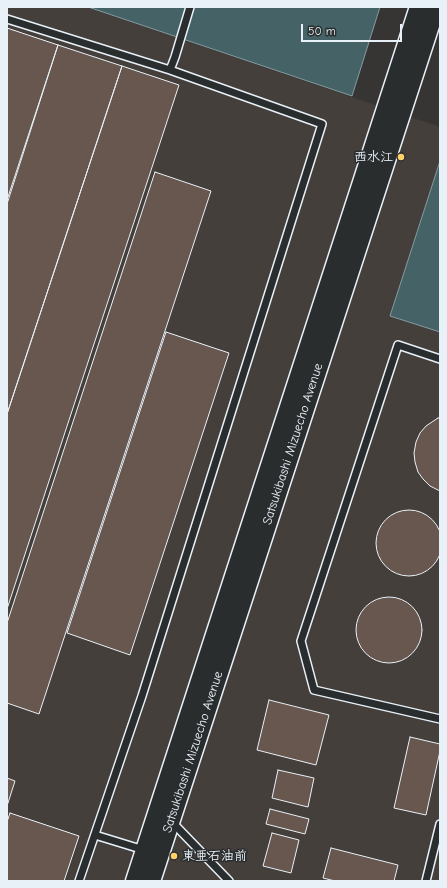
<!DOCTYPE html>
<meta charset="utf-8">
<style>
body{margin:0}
#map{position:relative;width:447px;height:888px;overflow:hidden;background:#363534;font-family:"Comic Neue",sans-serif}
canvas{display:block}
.frame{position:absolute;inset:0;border:8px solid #e8f1f8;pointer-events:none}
.scale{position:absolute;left:301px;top:24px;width:101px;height:18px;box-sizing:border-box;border:2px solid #e8f1f8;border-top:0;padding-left:5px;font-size:12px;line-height:14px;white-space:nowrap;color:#e8f1f8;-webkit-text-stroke:3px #2a2d2e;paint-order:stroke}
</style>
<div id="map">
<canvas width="447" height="888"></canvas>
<div class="frame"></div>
<div class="scale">50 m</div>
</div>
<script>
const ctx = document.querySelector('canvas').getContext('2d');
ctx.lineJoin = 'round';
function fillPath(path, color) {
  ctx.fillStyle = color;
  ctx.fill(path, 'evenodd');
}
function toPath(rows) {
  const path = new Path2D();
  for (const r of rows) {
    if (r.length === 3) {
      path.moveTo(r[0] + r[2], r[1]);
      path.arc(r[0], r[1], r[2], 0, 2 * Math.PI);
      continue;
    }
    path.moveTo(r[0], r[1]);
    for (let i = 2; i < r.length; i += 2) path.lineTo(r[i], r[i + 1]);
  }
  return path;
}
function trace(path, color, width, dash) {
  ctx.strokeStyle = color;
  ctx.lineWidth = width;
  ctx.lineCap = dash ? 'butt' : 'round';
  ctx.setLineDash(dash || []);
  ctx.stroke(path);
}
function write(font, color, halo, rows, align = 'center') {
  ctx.font = font + ' "Comic Neue","Klee One",sans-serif';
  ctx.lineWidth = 3;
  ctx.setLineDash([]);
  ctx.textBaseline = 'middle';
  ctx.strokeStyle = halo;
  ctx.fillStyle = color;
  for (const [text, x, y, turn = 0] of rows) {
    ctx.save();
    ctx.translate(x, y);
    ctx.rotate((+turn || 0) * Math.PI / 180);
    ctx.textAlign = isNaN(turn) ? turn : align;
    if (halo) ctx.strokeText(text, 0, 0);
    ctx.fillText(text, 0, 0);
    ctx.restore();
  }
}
fillPath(toPath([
 [7,7,86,7,440,127,440,161,390,316,440,332,440,881,7,881]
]), '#453f3c');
const water = toPath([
 [88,7,380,7,352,96,88,7],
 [440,161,440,332,390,316,440,161]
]);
fillPath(water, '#456366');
trace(water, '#869ca0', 1);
const building = toPath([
 [7,28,58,45,7,200,7,28],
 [58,45,122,66,7,414,7,204,58,45],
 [122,66,179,85,7,609,7,414,122,66],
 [155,172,211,191,39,714,7,703,7,623,155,172],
 [166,332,229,353,130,655,67,633,166,332],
 [438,418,440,418,440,491,430,486,423,479,418,472,415,462,414,453,416,442,420,433,426,426,438,418],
 [409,543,33],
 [389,630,33],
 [269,700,329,715,316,765,257,750,269,700],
 [410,737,440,744,440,751,426,815,394,808,410,737],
 [278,770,314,778,308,807,272,798,278,770],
 [7,778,15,781,7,806,7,778],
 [270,809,309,819,305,834,266,824,270,809],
 [10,813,79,836,64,881,7,881,7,822,10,813],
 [272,833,299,840,291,873,263,866,272,833],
 [331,848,398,865,394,881,335,881,323,878,331,848]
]);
fillPath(building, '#67574e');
trace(building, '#e8f1f8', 1);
const service = toPath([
 [7,19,170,70,322,124,142,696,79,881],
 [170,70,175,57,190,7],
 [440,359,398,345,301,641,314,690,440,719],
 [172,822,229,881],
 [95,835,144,850],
 [426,881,440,824]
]);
const tertiary = toPath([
 [135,881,419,7],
 [151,881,436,7]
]);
trace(service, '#e8f1f8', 10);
trace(tertiary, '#e8f1f8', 21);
trace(service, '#2a2d2e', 7);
trace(tertiary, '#2a2d2e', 18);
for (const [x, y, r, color] of [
 [401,157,4,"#ffd166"],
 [174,856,4,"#ffd166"]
]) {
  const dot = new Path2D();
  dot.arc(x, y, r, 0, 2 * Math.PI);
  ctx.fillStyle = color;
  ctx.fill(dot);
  trace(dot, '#2a2d2e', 1.5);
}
write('bold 13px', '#e8f1f8', '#2a2d2e', [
 ["西水江",393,157],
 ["東亜石油前",182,856,"left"]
], 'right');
write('13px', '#e8f1f8', '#2a2d2e', [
 ["Satsukibashi Mizuecho Avenue",293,444,-72],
 ["Satsukibashi Mizuecho Avenue",193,752,-72]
]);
</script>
